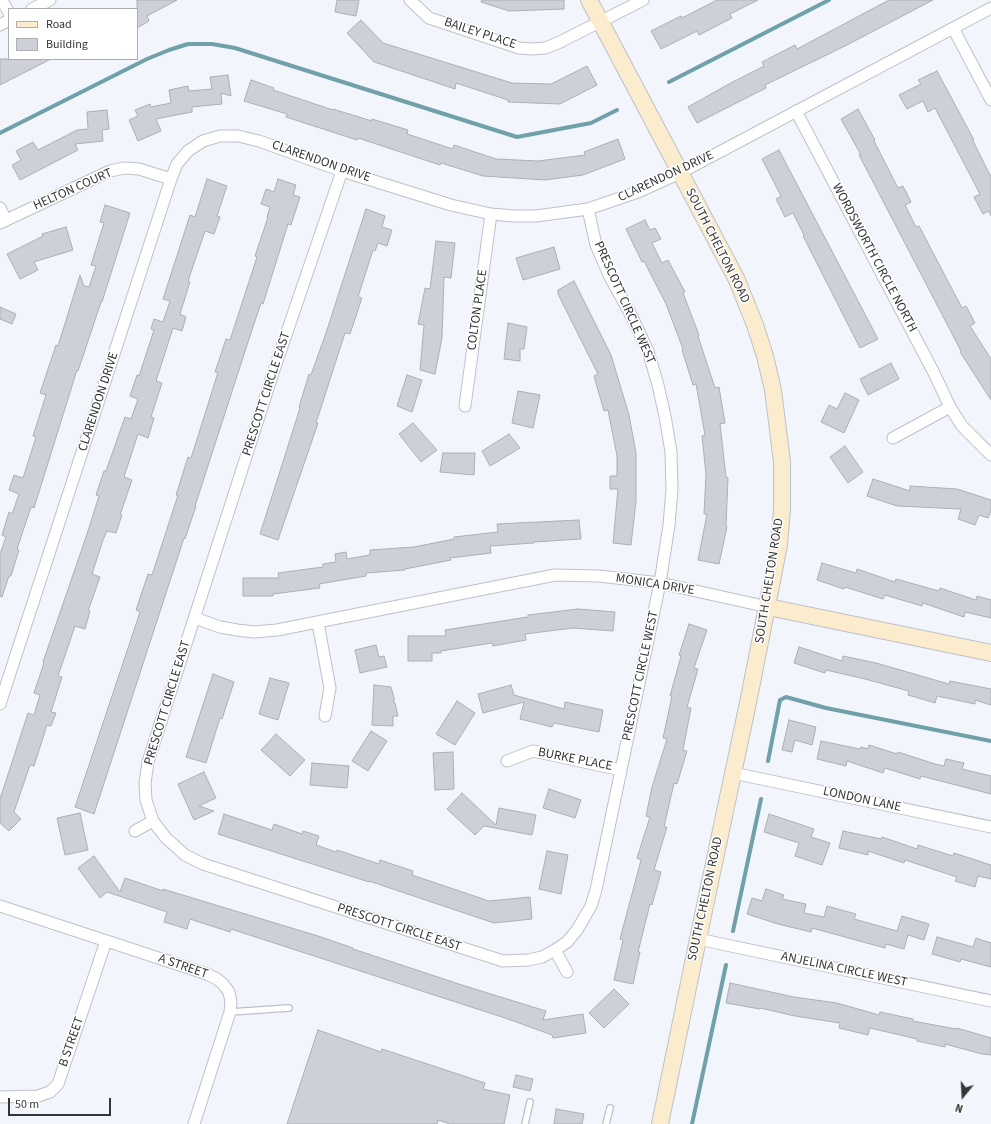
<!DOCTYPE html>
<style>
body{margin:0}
#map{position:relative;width:991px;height:1124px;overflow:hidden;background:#f3f5fd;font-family:"Source Sans 3",sans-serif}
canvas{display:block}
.legend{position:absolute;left:8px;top:8px;width:130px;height:52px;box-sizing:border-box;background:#fff;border:1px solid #aeaeb0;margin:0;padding:5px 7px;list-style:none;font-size:12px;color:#343539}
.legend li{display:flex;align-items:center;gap:8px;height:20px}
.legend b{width:20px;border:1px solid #aeaeb0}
.north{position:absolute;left:943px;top:1076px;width:40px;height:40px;-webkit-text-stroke:3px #fff;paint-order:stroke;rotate:198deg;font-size:11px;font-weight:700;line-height:16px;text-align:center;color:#343539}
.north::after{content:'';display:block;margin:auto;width:14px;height:18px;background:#343539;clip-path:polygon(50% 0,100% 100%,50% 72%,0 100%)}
.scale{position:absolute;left:8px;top:1098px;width:103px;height:18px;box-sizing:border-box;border:2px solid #343539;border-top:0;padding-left:5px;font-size:12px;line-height:14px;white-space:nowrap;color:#343539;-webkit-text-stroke:3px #fff;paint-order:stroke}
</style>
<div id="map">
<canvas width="991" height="1124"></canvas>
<ul class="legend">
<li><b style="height:5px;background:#faeccd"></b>Road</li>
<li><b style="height:11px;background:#cdcfd9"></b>Building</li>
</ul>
<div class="north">N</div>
<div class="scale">50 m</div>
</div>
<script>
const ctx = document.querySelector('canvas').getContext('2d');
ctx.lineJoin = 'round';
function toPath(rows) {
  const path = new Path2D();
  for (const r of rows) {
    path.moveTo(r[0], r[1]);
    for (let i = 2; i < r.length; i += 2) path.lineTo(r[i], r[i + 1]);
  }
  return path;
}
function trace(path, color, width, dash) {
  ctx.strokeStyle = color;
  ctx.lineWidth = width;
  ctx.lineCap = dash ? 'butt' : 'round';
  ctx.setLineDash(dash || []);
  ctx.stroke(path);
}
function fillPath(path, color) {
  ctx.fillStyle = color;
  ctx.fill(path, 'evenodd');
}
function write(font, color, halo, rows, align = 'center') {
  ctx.font = font + ' "Source Sans 3",sans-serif';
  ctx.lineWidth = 3;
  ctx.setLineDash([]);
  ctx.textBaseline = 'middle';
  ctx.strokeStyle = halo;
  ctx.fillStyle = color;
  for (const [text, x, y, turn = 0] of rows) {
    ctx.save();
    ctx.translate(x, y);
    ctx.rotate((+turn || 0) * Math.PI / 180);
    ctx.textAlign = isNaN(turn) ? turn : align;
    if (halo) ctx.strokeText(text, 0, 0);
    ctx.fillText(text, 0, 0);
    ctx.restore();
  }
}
trace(toPath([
 [669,82,829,0],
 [0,133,147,59,169,50,188,44,212,44,235,48,517,137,591,123,617,110],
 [768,761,780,700,786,697,826,708,991,741],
 [733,931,761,799],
 [692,1124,726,965]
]), '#70a0a8', 4);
const building = toPath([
 [137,0,177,0,147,16,149,21,137,28,137,0],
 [337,0,359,0,356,16,335,12,337,0],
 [482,0,564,0,564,9,509,11,481,2,482,0],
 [717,0,758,0,730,14,732,18,699,35,697,31,661,49,651,31,681,16,682,18,717,0],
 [889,0,933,0,847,45,765,85,766,88,697,123,688,107,727,85,764,66,762,62,795,45,797,49,889,0],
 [361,20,383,43,512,83,551,84,587,66,597,85,560,104,508,102,508,100,456,83,455,89,374,62,347,33,361,20],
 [0,59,51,59,0,85,0,59],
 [937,71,974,140,973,141,991,177,991,216,989,211,983,214,974,197,980,194,935,108,928,112,923,101,907,109,899,95,921,84,918,80,937,71],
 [228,75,231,96,221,93,222,104,192,107,192,112,156,119,161,131,138,141,129,120,138,116,135,110,150,104,151,107,171,103,169,90,188,86,189,91,212,89,210,77,228,75],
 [251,80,274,88,273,90,333,110,333,109,372,121,372,119,408,130,407,134,453,149,454,145,496,159,538,161,585,155,584,152,618,139,625,159,583,175,545,180,483,176,441,163,440,165,358,138,357,140,286,117,287,114,244,101,251,80],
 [858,109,875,140,874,141,898,188,903,186,911,202,905,205,916,227,919,226,962,308,966,306,975,323,970,326,991,359,991,400,960,352,961,351,859,155,861,155,841,119,858,109],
 [107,110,109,129,102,130,103,141,75,144,78,150,20,180,12,165,21,160,16,151,33,142,38,150,77,130,88,129,87,112,107,110],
 [779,150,878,339,860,348,803,236,804,235,793,213,785,217,776,199,781,196,762,159,779,150],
 [207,179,227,186,217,216,220,217,214,234,205,231,188,281,190,282,180,314,186,317,182,331,173,328,156,381,162,383,151,417,154,418,148,438,138,434,124,477,132,480,120,515,122,515,116,533,107,531,103,540,92,574,100,577,88,611,90,611,85,629,75,626,58,676,62,677,51,712,56,713,51,726,47,725,34,766,30,765,14,812,21,819,9,831,0,823,0,799,28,713,34,715,40,695,34,693,44,663,43,662,87,534,99,496,96,495,104,471,106,471,125,417,131,419,138,399,130,396,137,375,139,376,154,330,151,329,154,319,163,322,170,301,163,299,190,215,195,217,207,179],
 [278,179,296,185,293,195,300,197,291,225,288,224,263,304,261,303,249,339,195,506,196,506,185,539,184,538,94,814,75,807,140,612,136,610,148,574,152,575,178,495,176,495,188,457,191,458,205,414,218,372,215,372,226,339,230,340,257,257,255,256,268,217,267,217,270,207,261,204,266,189,274,192,278,179],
 [105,205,130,213,102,302,101,302,78,371,77,370,34,508,31,507,17,549,19,550,11,576,9,576,2,597,0,596,0,554,6,537,2,535,9,512,12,514,19,494,9,490,14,475,23,478,36,437,33,436,46,395,40,393,56,345,58,346,80,275,84,286,89,287,96,266,91,265,104,223,100,222,105,205],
 [366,209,385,216,382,227,392,230,387,246,378,243,375,251,373,250,358,297,362,298,350,334,345,333,316,423,318,423,278,540,260,534,300,408,299,407,309,374,311,375,326,333,366,209],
 [645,220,650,230,655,228,661,239,652,243,662,263,668,260,685,292,683,293,699,335,698,336,715,388,719,387,725,423,720,424,726,477,728,478,726,526,727,527,719,564,698,560,707,514,704,514,706,474,702,436,705,435,696,384,693,385,682,350,683,349,666,304,644,261,642,262,626,229,645,220],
 [66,227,73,250,34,262,38,270,20,279,7,254,43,236,42,234,66,227],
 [436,241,455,243,451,278,444,277,442,338,435,374,420,370,424,325,418,324,425,288,430,289,436,241],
 [554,247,560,269,523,280,516,258,554,247],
 [574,281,611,355,629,415,636,453,636,501,631,545,613,543,618,489,610,489,610,476,617,476,617,456,608,410,604,411,594,376,598,374,558,294,558,290,574,281],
 [0,307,16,314,12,324,0,319,0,307],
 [508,323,527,327,524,349,520,349,520,361,504,359,508,323],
 [891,363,899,379,868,395,860,379,891,363],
 [407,375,422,380,412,412,397,406,407,375],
 [518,391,540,395,533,428,512,423,518,391],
 [845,393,859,400,844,433,821,422,829,405,837,409,845,393],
 [413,423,437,450,421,462,399,434,413,423],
 [509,434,520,448,490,466,482,451,509,434],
 [845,446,863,472,848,483,830,457,845,446],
 [443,453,475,453,474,475,440,472,443,453],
 [873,479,910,491,910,486,957,489,991,500,991,510,988,518,979,515,975,525,958,519,961,509,897,506,867,496,873,479],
 [579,520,581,539,534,542,534,543,490,546,491,553,450,558,451,560,405,569,405,570,366,573,366,576,319,584,320,588,273,594,273,596,243,596,243,578,279,578,278,573,323,567,323,564,336,562,335,554,346,552,347,559,370,555,370,550,414,547,454,539,454,537,498,532,497,524,579,520],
 [822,563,856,573,857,569,895,582,896,579,939,591,940,588,976,600,977,596,991,600,991,618,965,612,964,617,923,603,922,606,885,595,883,599,845,587,844,589,817,580,822,563],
 [578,609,615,612,613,631,573,628,525,634,526,640,493,646,492,643,441,651,441,653,432,653,432,661,408,661,408,636,446,636,445,630,528,617,528,615,578,609],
 [689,624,707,630,694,668,698,669,687,707,691,708,683,750,687,751,677,784,674,783,664,827,667,827,654,870,661,872,652,905,650,904,638,952,640,952,633,984,614,980,623,940,620,939,641,860,637,858,650,817,646,816,652,787,667,739,663,738,672,696,670,696,681,656,679,655,689,624],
 [376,645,379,657,384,656,387,667,360,673,355,650,376,645],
 [799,647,842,661,843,656,876,663,949,684,950,681,991,689,991,705,975,700,975,704,937,696,935,703,908,695,909,691,865,679,826,670,825,673,794,663,799,647],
 [213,674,234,682,222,719,220,718,206,763,186,757,213,674],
 [270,678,289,683,278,720,259,714,270,678],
 [374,685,391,687,394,698,394,703,395,703,398,716,393,716,393,726,372,725,374,685],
 [511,685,514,695,564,709,565,702,603,710,599,732,554,723,552,727,520,719,524,702,483,713,478,694,511,685],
 [457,701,475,713,455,745,436,734,457,701],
 [789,720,816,727,812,745,795,740,792,752,782,750,789,720],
 [371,731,387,741,368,771,352,761,371,731],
 [276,734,305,760,290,776,261,750,276,734],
 [821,741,860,749,861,747,868,749,869,745,897,754,898,752,935,764,944,766,946,759,964,763,962,769,991,776,991,794,921,776,920,779,885,768,883,773,847,761,846,766,817,759,821,741],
 [453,752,454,789,435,790,433,753,453,752],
 [312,763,349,766,347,788,310,785,312,763],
 [204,772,216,798,199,806,214,811,194,820,178,784,204,772],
 [549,789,581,800,575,818,543,808,549,789],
 [462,793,496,825,499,808,536,815,532,835,484,826,475,835,447,809,462,793],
 [80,813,88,850,65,855,57,818,80,813],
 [224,814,272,830,274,824,302,834,303,831,319,836,316,845,336,852,337,850,379,864,380,860,413,871,412,875,489,901,530,897,532,919,494,923,369,881,369,882,218,834,224,814],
 [769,814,814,829,811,837,830,843,822,865,795,856,799,843,764,832,769,814],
 [843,831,881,839,882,837,917,849,918,845,953,856,954,853,991,865,991,879,978,876,975,887,955,881,957,877,905,860,904,863,868,851,868,855,839,848,843,831],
 [547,851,568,855,561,894,539,889,547,851],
 [94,856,120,892,125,878,163,891,163,889,318,936,353,948,353,949,465,986,546,1011,543,1020,583,1014,586,1033,553,1038,552,1035,508,1019,231,929,230,932,190,919,187,929,164,922,167,912,107,892,100,898,78,868,94,856],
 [766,889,784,895,782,899,806,904,804,913,824,917,827,906,856,914,854,919,897,931,902,916,929,924,924,940,908,935,904,949,886,944,885,948,812,928,811,932,778,924,747,914,752,898,762,901,766,889],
 [937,937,973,947,976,938,991,943,991,967,961,959,960,962,932,954,937,937],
 [730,983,794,997,837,1003,879,1015,880,1012,913,1019,913,1021,956,1029,957,1028,991,1038,991,1055,982,1054,945,1044,945,1047,917,1041,917,1039,870,1028,868,1035,839,1028,840,1023,795,1016,760,1008,760,1009,726,1003,730,983],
 [614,989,629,1004,604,1028,589,1013,614,989],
 [318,1030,381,1052,382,1049,485,1083,483,1089,510,1095,504,1124,450,1124,438,1120,437,1124,287,1124,318,1030],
 [516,1075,533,1079,530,1091,513,1087,516,1075],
 [556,1109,584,1114,582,1124,554,1124,556,1109]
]);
fillPath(building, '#cdcfd9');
trace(building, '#acaeb8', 1);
const lane = toPath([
 [230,1012,289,1008],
 [525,1124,530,1102],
 [606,1124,610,1108]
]);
const street = toPath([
 [2,0,9,13],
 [410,0,429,18,519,48,533,49,545,48,558,43,643,0],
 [32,9,50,0],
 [0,25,9,20],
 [953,28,991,100],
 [796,111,934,373,950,407,962,426,991,455],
 [342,171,273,373,148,762,145,783,146,800,153,821,166,838,185,855,203,864,503,961,528,960,542,957,555,950,567,942,577,930,591,906,596,890,660,583,669,525,672,490,671,452,665,416,658,385,648,351,631,315,610,277,596,245,588,209],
 [0,208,6,220],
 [0,223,110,171,124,168,139,169,171,179],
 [465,406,491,214],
 [893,438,950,407],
 [195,618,220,627,237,630,254,632,277,630,555,575,599,576,660,583,768,607],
 [318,623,330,688,325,716],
 [0,704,171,179,177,164,188,151,203,141,220,136,238,136,259,141,342,171,451,205,491,214,514,216,536,216,588,209,638,192,680,173,991,8],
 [507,761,533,751,621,770],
 [733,773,991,827],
 [135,831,153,821],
 [0,906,207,974,217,979,223,984,229,992,231,1002,230,1012,194,1124],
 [698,939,991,1001],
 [555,950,567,972],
 [0,1097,38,1096,50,1092,58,1084,106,941]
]);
const secondary = toPath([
 [589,0,737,280,755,325,765,356,773,390,782,462,782,509,779,545,749,698,698,939,660,1124],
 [768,607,991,653]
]);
trace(lane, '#bec0ca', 8);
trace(street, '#bec0ca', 13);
trace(secondary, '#bec0ca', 18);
trace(lane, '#fff', 5.5);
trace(street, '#fff', 11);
trace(secondary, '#faeccd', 16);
write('13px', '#343539', '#fff', [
 ["BAILEY PLACE",480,34,18],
 ["CLARENDON DRIVE",321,162,19],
 ["CLARENDON DRIVE",666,177,-25],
 ["HELTON COURT",73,190,-24],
 ["SOUTH CHELTON ROAD",717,246,63],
 ["WORDSWORTH CIRCLE NORTH",874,258,62],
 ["PRESCOTT CIRCLE WEST",624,303,66],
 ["COLTON PLACE",478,310,-82],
 ["PRESCOTT CIRCLE EAST",267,394,-72],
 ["CLARENDON DRIVE",99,402,-72],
 ["SOUTH CHELTON ROAD",770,581,-81],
 ["MONICA DRIVE",655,585,9],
 ["PRESCOTT CIRCLE WEST",641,676,-78],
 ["PRESCOTT CIRCLE EAST",168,703,-73],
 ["BURKE PLACE",575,760,11],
 ["LONDON LANE",862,800,12],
 ["SOUTH CHELTON ROAD",706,899,-78],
 ["PRESCOTT CIRCLE EAST",399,928,18],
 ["A STREET",183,967,19],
 ["ANJELINA CIRCLE WEST",844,970,12],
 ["B STREET",72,1042,-71]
]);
</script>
